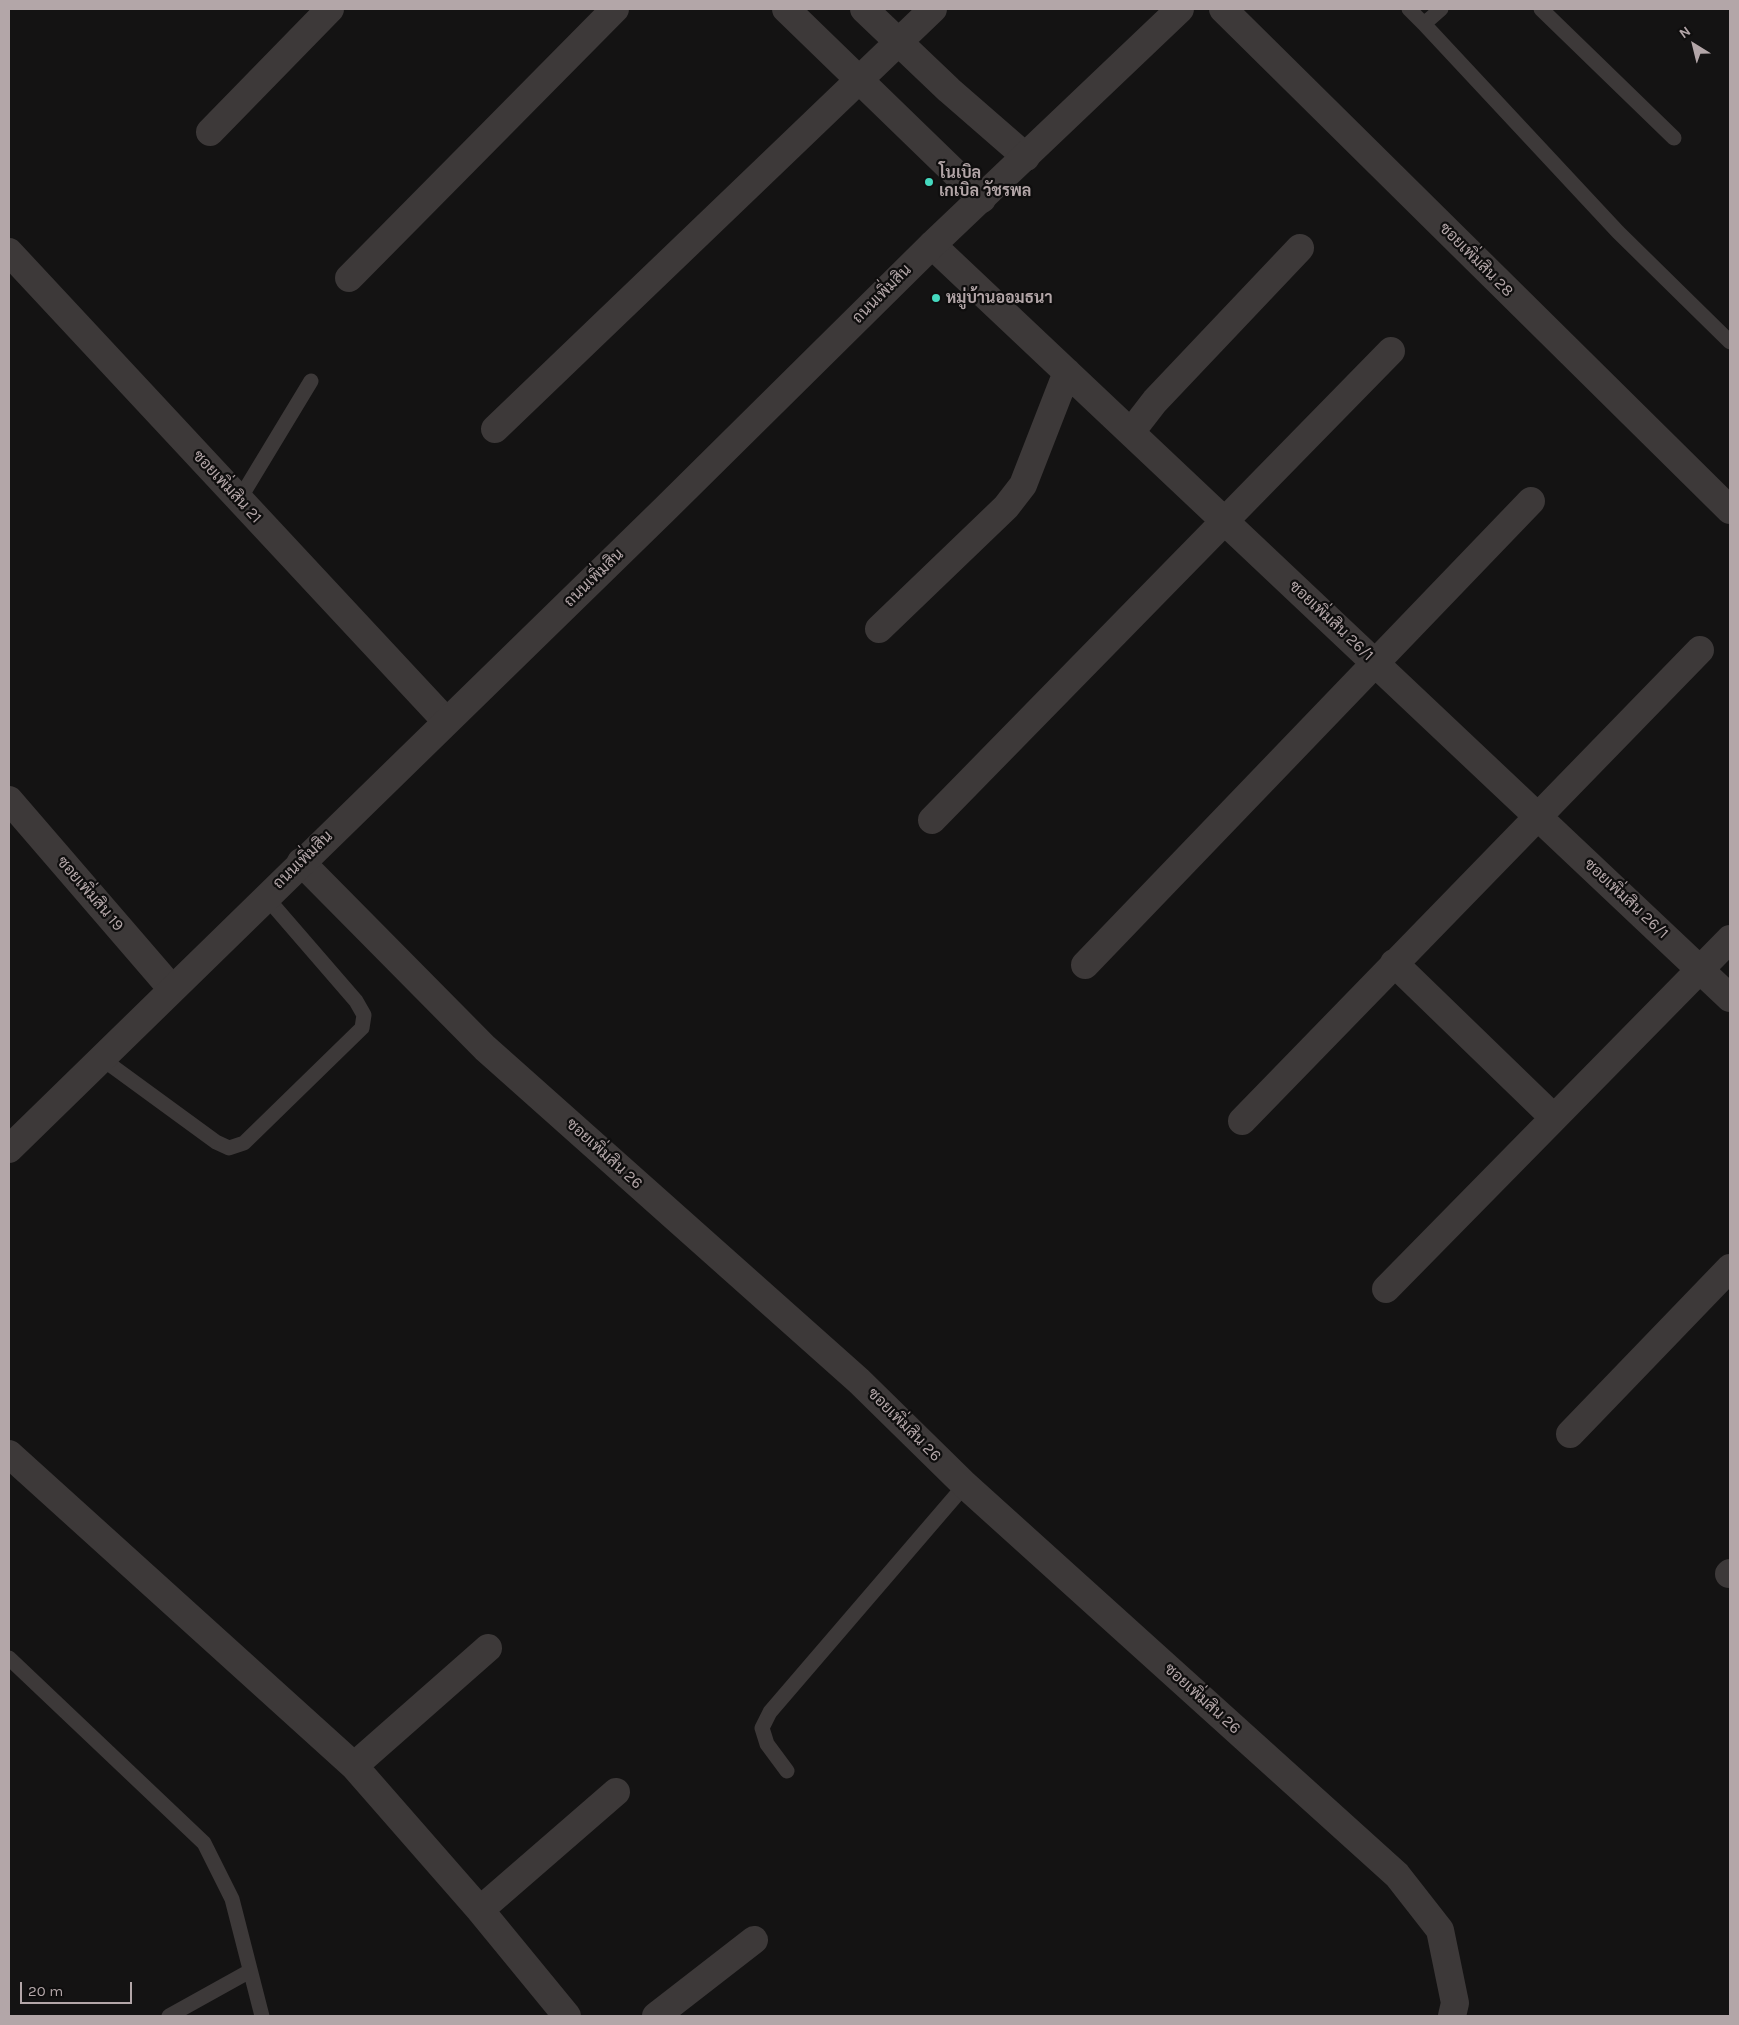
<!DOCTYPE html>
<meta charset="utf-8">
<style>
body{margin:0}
#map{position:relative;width:1739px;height:2025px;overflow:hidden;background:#141313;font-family:Karla,sans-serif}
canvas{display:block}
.frame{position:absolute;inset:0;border:10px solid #b3a6a8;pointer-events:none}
.north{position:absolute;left:1669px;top:20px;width:50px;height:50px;-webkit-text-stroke:4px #0f0e0e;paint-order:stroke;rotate:324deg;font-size:14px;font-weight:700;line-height:20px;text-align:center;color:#b3a6a8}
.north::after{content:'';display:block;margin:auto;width:18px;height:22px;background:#b3a6a8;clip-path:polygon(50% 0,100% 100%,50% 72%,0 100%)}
.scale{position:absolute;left:20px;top:1982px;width:112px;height:22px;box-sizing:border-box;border:2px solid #b3a6a8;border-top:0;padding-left:6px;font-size:15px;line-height:18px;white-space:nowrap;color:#b3a6a8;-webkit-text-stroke:4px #0f0e0e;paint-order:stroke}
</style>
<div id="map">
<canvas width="1739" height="2025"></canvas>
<div class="frame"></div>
<div class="north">N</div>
<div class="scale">20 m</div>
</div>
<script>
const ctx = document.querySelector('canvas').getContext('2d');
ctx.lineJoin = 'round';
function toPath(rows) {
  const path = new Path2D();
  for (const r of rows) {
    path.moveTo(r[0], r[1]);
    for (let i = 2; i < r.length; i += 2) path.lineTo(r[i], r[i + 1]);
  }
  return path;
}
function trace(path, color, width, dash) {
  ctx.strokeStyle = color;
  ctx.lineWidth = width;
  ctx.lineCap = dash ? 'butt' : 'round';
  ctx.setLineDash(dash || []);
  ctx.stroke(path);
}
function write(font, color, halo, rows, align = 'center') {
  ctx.font = font + ' Karla,Sarabun,sans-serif';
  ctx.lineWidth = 4.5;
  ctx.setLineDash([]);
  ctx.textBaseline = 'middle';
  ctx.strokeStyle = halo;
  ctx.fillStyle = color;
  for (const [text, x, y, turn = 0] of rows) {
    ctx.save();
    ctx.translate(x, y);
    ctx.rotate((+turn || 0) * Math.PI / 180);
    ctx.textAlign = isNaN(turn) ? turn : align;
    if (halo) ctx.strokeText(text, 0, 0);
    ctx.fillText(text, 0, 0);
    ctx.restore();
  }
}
trace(toPath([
 [1409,9,1424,24],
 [1441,9,1424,24,1618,232,1730,342],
 [1541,9,1674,138],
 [239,500,311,381],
 [101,1058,216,1142,229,1148,244,1143,362,1028,364,1015,356,1001,266,897],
 [9,1658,204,1843,232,1899,262,2016],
 [787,1771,767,1744,762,1728,770,1712,965,1485],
 [169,2016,250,1971]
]), '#3d3939', 15);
trace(toPath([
 [786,9,982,199],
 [864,9,949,90,1026,157],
 [1223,9,1730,510],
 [210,132,330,9],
 [932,245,1730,998],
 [9,252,446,721],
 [349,278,615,9],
 [495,429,933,9],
 [1131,432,1155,401,1300,248],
 [879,629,1006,507,1023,485,1067,372],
 [9,800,172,989],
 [932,820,1391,351],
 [301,862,485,1048,859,1381,965,1485,1397,1875,1440,1930,1455,2003,1452,2016],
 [1394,963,1554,1118],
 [1085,965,1531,501],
 [1242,1121,1700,650],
 [1386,1289,1730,939],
 [1570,1434,1730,1268],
 [9,1454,354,1766,480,1910,567,2016],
 [1729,1574,1730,1573],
 [354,1766,488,1648],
 [480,1910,616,1792],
 [656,2016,754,1940]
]), '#3d3939', 28);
trace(toPath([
 [9,1149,665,509,932,245,1180,9]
]), '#3d3939', 28);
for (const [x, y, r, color] of [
 [929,182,5,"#45d9bf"],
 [936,298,5,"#45d9bf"]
]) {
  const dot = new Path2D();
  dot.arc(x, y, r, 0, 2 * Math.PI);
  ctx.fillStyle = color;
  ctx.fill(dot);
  trace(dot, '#0f0e0e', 2);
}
write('bold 16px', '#b3a6a8', '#0f0e0e', [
 ["โนเบิล",939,173],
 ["เกเบิล วัชรพล",939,191],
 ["หมู่บ้านออมธนา",946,298]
], 'left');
write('16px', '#b3a6a8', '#0f0e0e', [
 ["ซอยเพิ่มสิน 28",1476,260,45],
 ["ถนนเพิ่มสิน",882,294,-45],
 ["ซอยเพิ่มสิน 21",227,487,47],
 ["ถนนเพิ่มสิน",594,578,-44],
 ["ซอยเพิ่มสิน 26/1",1331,621,43],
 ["ถนนเพิ่มสิน",303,860,-44],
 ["ซอยเพิ่มสิน 19",90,894,49],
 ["ซอยเพิ่มสิน 26/1",1626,899,43],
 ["ซอยเพิ่มสิน 26",604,1154,42],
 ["ซอยเพิ่มสิน 26",904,1425,45],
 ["ซอยเพิ่มสิน 26",1202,1699,42]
]);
</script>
